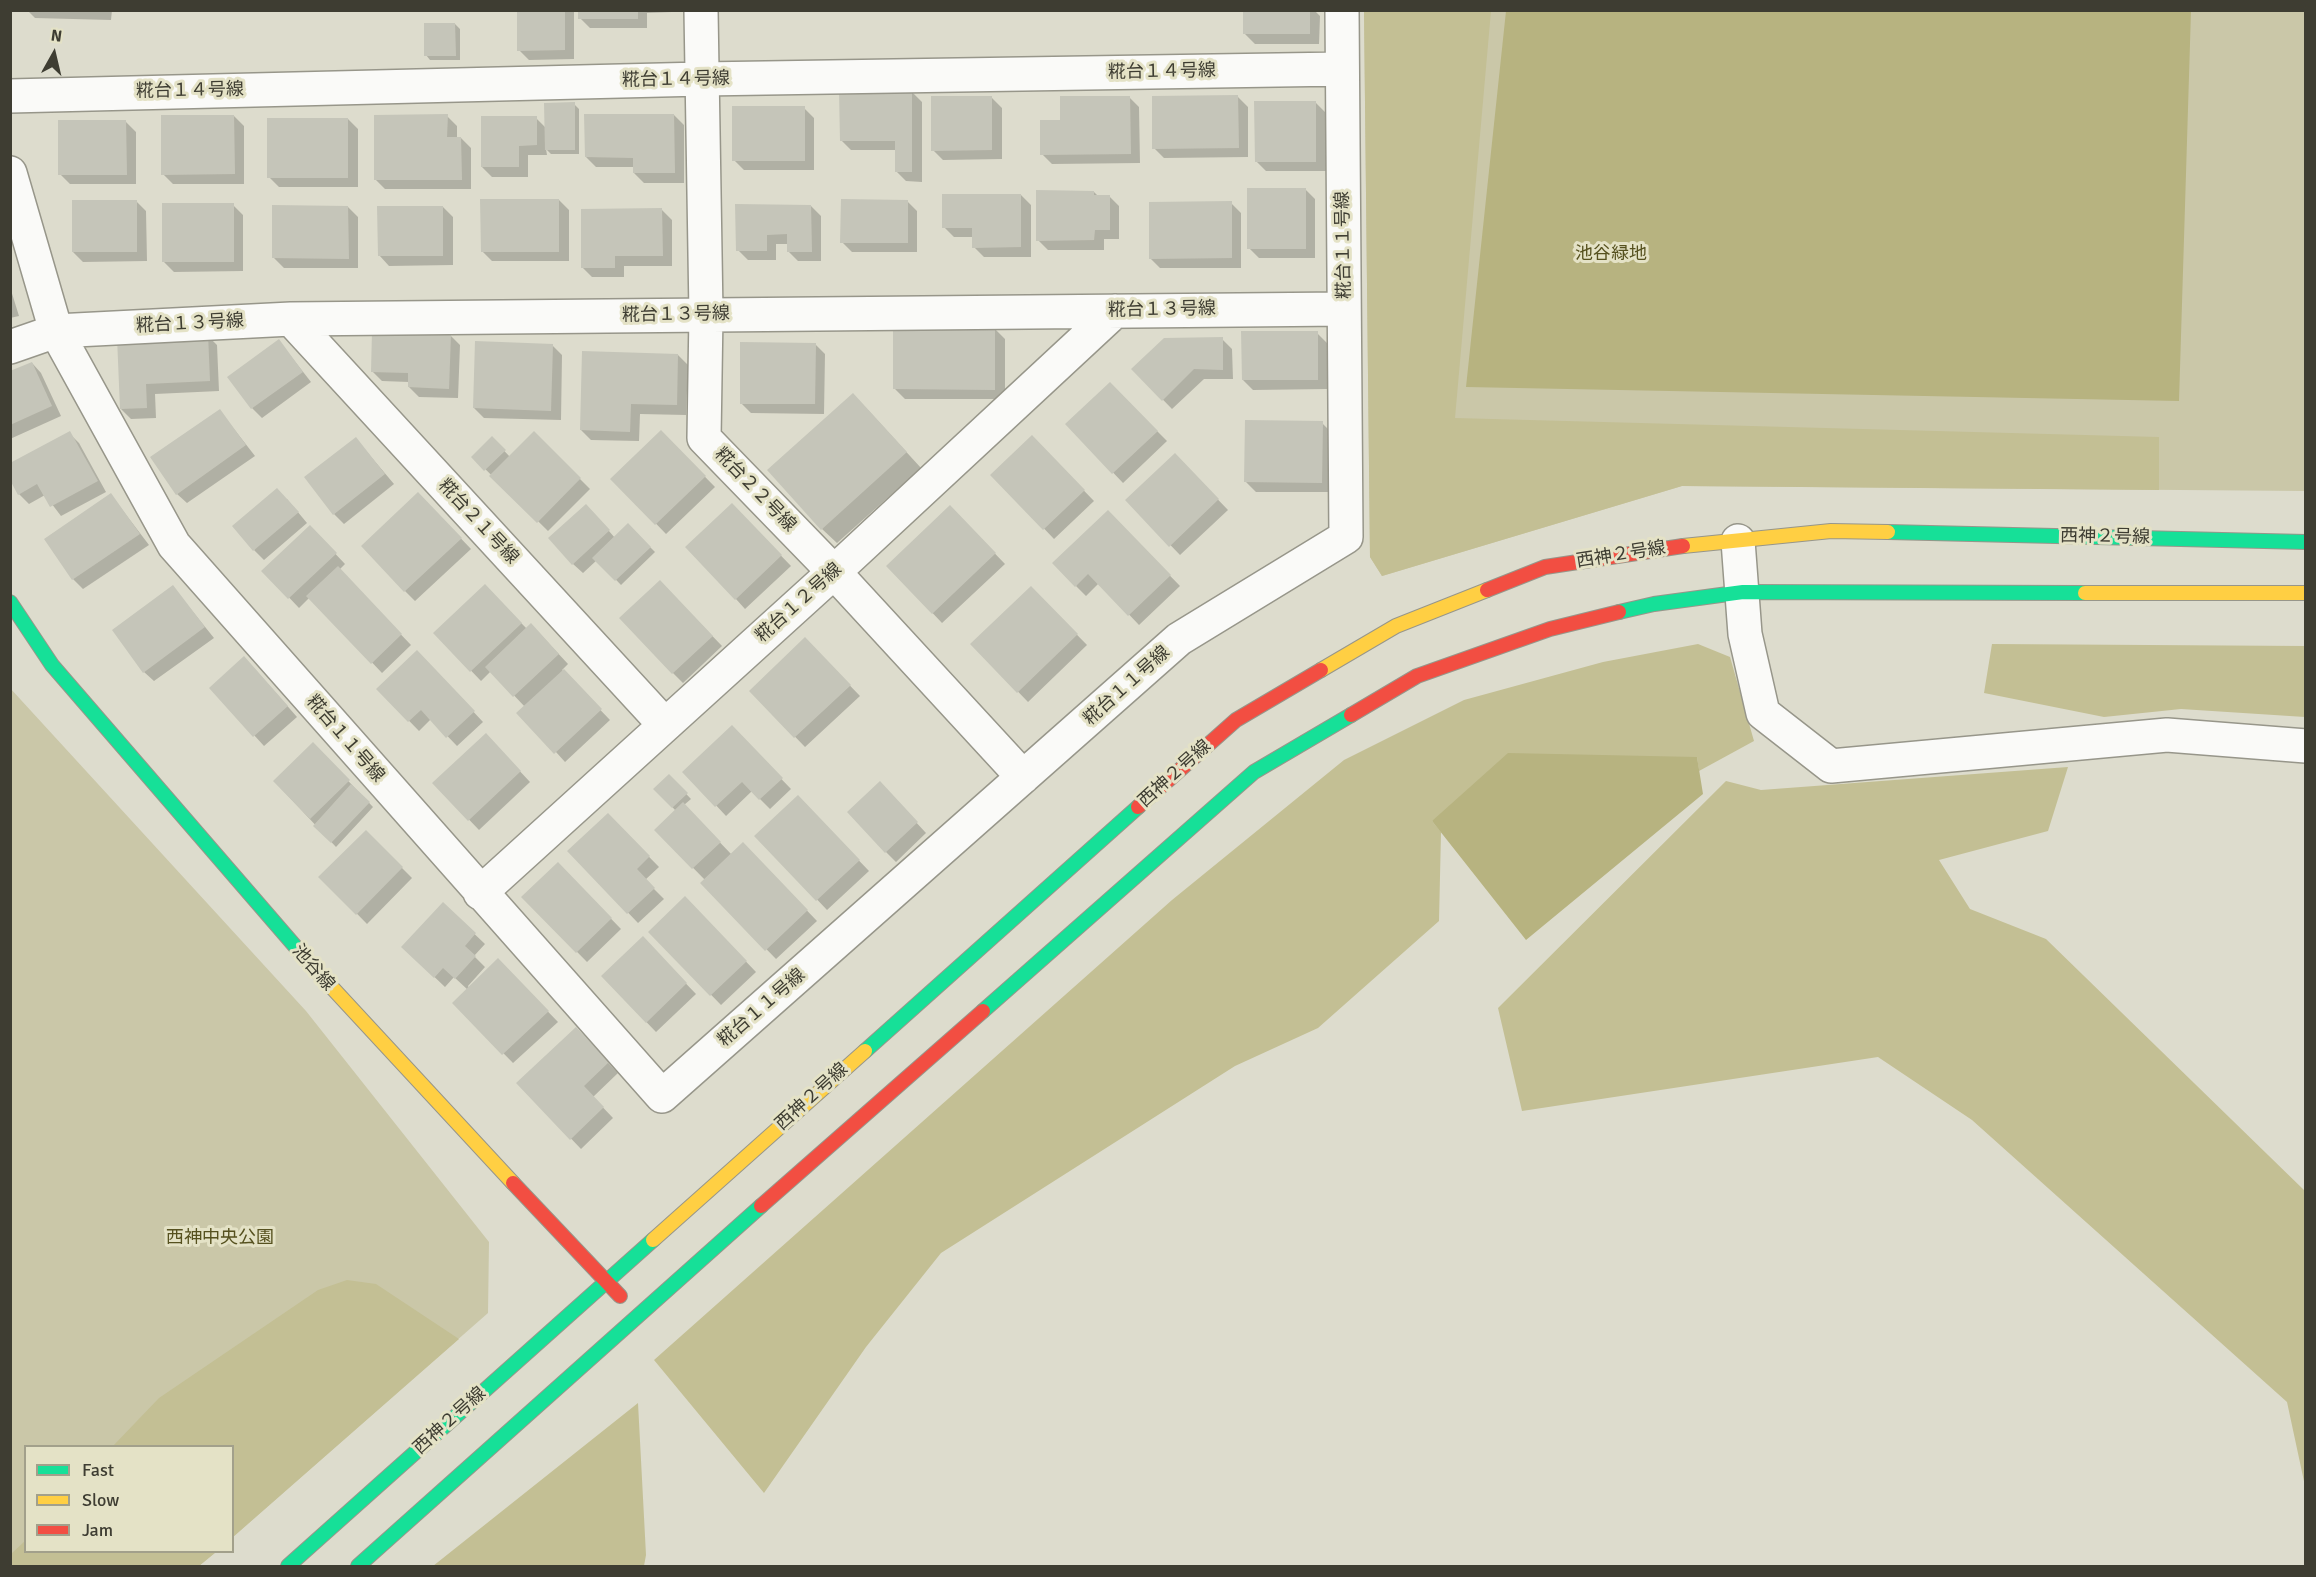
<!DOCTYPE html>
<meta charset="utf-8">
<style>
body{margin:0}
#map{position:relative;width:2316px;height:1577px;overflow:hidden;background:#dddccd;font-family:Signika,sans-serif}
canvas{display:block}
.frame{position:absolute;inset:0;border:12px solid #3e3d32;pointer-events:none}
.legend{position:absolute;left:24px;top:1445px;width:210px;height:108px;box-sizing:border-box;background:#e4e2c6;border:2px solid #a2a08b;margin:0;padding:8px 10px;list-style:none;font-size:18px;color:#3e3d32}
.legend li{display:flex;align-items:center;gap:12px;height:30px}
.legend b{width:30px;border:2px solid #a2a08b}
.north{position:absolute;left:24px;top:24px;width:60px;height:60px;-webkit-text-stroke:4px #e4e2c6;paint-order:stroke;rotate:8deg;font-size:16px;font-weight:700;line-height:24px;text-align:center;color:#3e3d32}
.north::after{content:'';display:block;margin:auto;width:21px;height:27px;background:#3e3d32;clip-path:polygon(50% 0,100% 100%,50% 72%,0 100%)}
</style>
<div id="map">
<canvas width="2316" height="1577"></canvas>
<div class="frame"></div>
<ul class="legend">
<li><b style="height:8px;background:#16e098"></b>Fast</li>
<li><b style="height:8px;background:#ffcf43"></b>Slow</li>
<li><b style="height:8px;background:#f24e42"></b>Jam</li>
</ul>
<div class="north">N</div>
</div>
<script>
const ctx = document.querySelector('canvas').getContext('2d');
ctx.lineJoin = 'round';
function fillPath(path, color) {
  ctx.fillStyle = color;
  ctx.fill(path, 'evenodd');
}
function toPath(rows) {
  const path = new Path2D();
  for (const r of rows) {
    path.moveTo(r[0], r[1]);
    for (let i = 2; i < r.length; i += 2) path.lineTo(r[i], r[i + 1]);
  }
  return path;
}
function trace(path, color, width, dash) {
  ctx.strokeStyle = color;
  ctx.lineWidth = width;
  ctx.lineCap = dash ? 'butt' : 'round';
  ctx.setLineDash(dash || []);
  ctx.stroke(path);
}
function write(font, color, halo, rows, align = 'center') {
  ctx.font = font + ' Signika,"Noto Sans JP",sans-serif';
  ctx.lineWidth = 6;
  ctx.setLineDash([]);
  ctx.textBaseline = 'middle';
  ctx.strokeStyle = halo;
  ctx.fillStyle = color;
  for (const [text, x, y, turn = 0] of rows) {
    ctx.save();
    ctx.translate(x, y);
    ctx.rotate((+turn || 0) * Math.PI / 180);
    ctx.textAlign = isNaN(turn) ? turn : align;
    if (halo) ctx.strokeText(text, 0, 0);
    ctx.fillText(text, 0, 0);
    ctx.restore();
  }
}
fillPath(toPath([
 [1364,11,2305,11,2305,491,1682,486,1382,576,1370,557],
 [10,688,306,1011,489,1242,488,1313,233,1537,232,1446,26,1446,26,1552,216,1552,199,1566,11,1566]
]), '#cac7a8');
fillPath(toPath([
 [1364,11,1491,11,1455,418,2159,437,2159,490,1682,486,1382,576,1370,557],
 [1698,644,1730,657,1754,741,1699,771,1697,757,1432,821,1441,832,1439,921,1318,1028,1235,1066,941,1253,866,1347,764,1493,654,1360,1172,900,1344,760,1464,700,1603,662],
 [1992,644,2305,646,2305,717,2181,709,2104,717,1984,693],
 [2068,767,2048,831,1939,860,1970,909,2046,939,2305,1191,2305,1486,2287,1402,1972,1120,1878,1057,1522,1111,1498,1008,1726,781,1761,790],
 [347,1280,376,1284,459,1339,233,1537,232,1446,113,1446,159,1398,318,1290],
 [638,1403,646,1555,644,1566,433,1566],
 [25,1541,26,1552,216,1552,199,1566,11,1566,11,1554]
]), '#c3bf94');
fillPath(toPath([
 [1506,11,2191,11,2179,401,1466,387],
 [1508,753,1697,757,1703,794,1526,940,1432,821]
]), '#b7b380');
fillPath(toPath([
 [27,10,112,10,111,20,35,18],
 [518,10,574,10,574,59,529,60,519,50],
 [580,10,672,10,672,12,647,13,647,28,590,28,580,18],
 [740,10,809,10,809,12,741,12],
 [1245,10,1314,10,1320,16,1319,44,1255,44,1245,34],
 [455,24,460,29,460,60,430,60,426,55],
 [912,92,922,102,922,182,906,181,896,171,896,150,851,150,841,140],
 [1129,97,1139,107,1140,163,1052,164,1042,154,1062,122],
 [1238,97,1248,107,1248,157,1164,158,1154,148],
 [992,98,1002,108,1002,159,943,160,933,150],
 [1316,103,1326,113,1326,171,1266,171,1256,161],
 [574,104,579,109,579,154,551,154,546,149,547,155,528,155,528,177,492,177,482,167,536,118,546,128],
 [804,108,814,118,814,170,744,170,734,160],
 [674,115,684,125,684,183,644,183,634,173,634,167,596,167,586,157],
 [234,116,244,126,244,184,173,184,163,174],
 [447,116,457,126,457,138,461,138,471,148,471,189,385,189,375,179],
 [348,119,358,129,358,187,279,187,269,177],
 [126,122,136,132,136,184,70,184,60,174],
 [1305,189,1315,199,1315,258,1259,258,1249,248],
 [1094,192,1098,196,1109,196,1119,206,1119,239,1104,239,1104,250,1048,250,1038,240],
 [1021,195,1031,205,1031,257,984,257,974,247,973,237,954,237,944,227],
 [559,200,569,210,569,261,492,261,482,251],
 [136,201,146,211,147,261,83,262,73,252],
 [907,201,917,211,917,252,852,252,842,242],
 [1231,203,1241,213,1241,268,1160,268,1150,258],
 [233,205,243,215,243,271,174,272,164,262],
 [811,206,821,216,821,261,798,261,788,251,788,244,776,244,776,260,748,260,738,250],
 [348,207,358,217,358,268,284,268,274,258],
 [443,207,453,217,453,265,389,266,379,255],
 [662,210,672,220,672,266,624,266,624,277,592,277,582,267],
 [10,287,19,316,10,318],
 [995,329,1005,339,1005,399,905,399,895,389],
 [1317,333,1327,343,1327,389,1253,390,1243,380],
 [207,335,217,345,219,391,155,394,156,418,131,419,121,409,118,339],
 [450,335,460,345,458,398,419,397,409,387,409,382,382,381,372,371],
 [1222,339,1232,349,1233,379,1204,379,1172,409,1133,369],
 [279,341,311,382,262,418,252,408],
 [815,344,825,354,824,414,751,413,741,403],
 [552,345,562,355,561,420,484,418,474,408],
 [678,355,688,365,686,415,640,414,639,441,591,440,581,430],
 [32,363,41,373,61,416,10,439,10,373],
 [1110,384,1167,441,1123,483,1067,424],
 [868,410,921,468,837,543,822,529],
 [220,411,255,456,187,503,177,494],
 [1322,423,1332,433,1332,492,1256,492,1246,482],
 [661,432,715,487,666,534,613,479],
 [69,433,79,443,106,492,61,516,45,495,29,504,19,494],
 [534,433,590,489,548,531,473,457,492,438,510,457],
 [1032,437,1094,501,1054,539,993,475],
 [356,439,394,484,344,524,334,514],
 [1175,455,1228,510,1180,555,1127,500],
 [111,495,149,545,83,589,73,579],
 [287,499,307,523,264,560,254,550],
 [428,504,471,549,415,601,405,591],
 [732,505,791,566,745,609,736,599],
 [950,507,1005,564,942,623,888,566],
 [1108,512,1180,586,1139,625,1099,583,1086,596,1076,586],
 [596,516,615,538,628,525,655,552,621,585,597,560,583,573,573,564],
 [310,527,345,564,339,570,411,645,382,673,310,597,299,608,264,571],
 [485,586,527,629,541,635,568,664,562,670,610,720,565,762,556,752,525,707,491,671,481,681,435,633],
 [173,587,214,638,154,681,144,672],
 [1031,588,1087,645,1028,702,972,644],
 [670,592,722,646,683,683,673,673],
 [805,639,860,696,805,747,751,691],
 [427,662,483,722,457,746,431,719,419,731,378,689],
 [254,668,297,717,264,746,211,688],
 [732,728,791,789,770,809,752,791,726,816,685,772],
 [486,735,530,782,479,830,434,783],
 [313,744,373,807,336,847,275,782],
 [669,776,691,799,684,805,732,855,743,844,817,921,776,959,702,883,705,880,656,830,676,811,655,789],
 [889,793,926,833,896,862,886,852],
 [798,797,869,871,827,910,757,836],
 [608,815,659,867,645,880,664,899,638,923,569,851],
 [366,832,412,878,367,924,321,877],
 [558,864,621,929,587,962,523,897],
 [685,898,756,972,721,1005,650,932],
 [443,904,485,944,474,956,485,967,468,986,469,988,498,960,558,1022,513,1063,454,1003,468,990,454,977,445,987,403,947],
 [642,938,696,994,656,1032,603,977],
 [585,1039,618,1073,593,1097,613,1118,581,1149,518,1083]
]), '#0003');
fillPath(toPath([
 [517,10,565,10,565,50,517,51],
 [578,10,638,10,638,19,578,19],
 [1243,10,1310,10,1310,34,1243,34],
 [424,23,455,23,456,56,424,56],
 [912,90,912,172,895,172,895,141,840,141,839,91],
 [1238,95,1239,148,1152,149,1152,96],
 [931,96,992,96,992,150,931,151],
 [1060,96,1130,96,1131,154,1040,155,1040,120,1060,120],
 [1254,101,1316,101,1316,162,1255,162],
 [575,102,575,150,545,150,544,103],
 [732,106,805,106,805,161,732,161],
 [448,114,447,137,461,137,462,180,374,180,374,115],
 [584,114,674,114,675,173,633,173,633,158,585,157],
 [161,115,234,115,235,174,161,175],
 [481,116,537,116,537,145,519,146,519,167,481,167],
 [267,118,348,118,348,178,267,178],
 [58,120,126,120,127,175,58,175],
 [1247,188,1306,188,1306,249,1247,249],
 [1036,190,1094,191,1094,195,1110,195,1110,230,1095,230,1094,240,1036,241],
 [942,194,1021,194,1021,247,972,248,972,228,942,228],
 [480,199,559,199,559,252,481,252],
 [841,199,908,200,908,243,840,243],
 [72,200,137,200,137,252,72,252],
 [1232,201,1232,258,1149,259,1149,202],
 [162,203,234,203,234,262,162,262],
 [735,204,811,205,812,252,787,252,787,234,767,235,767,251,736,251],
 [272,205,348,206,349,259,272,258],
 [377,206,443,206,443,256,378,256],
 [662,208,663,256,615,256,615,268,581,268,581,209],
 [893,327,995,327,995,390,893,389],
 [372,331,451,334,449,389,408,387,408,373,371,372],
 [1241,331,1318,331,1318,380,1242,380],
 [208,334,210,381,146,384,147,408,120,409,117,337],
 [1223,337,1223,370,1194,369,1162,401,1131,369,1164,338],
 [279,339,303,372,251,409,227,377],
 [475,341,553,344,551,411,473,408],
 [740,342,816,343,815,404,740,404],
 [582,351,678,354,677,405,631,404,630,432,580,430],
 [32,362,52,406,10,425,10,371],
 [1110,382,1158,431,1112,474,1065,424],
 [853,393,907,452,821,530,767,470],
 [220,409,246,445,176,495,150,457],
 [1245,420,1323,421,1322,483,1244,482],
 [661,430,706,476,655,525,610,479],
 [70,431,98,481,50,507,37,484,18,495,10,480,10,463],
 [534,431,581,478,537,523,489,476],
 [1032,435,1085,490,1043,530,990,475],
 [492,436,506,450,484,471,471,457],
 [356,437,385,474,333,515,304,477],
 [1175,453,1219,499,1169,547,1125,500],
 [277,488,299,512,253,551,232,526],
 [418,492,462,538,404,592,361,546],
 [111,493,140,534,72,580,44,539],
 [732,503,782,555,735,600,685,547],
 [586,504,610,530,572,565,548,538],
 [950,505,996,553,932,614,886,566],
 [1108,510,1171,575,1128,616,1088,574,1075,587,1052,563],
 [628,523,651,547,615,581,592,558],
 [310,525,337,553,288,599,261,571],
 [338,566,402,634,371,664,306,596],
 [660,580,713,636,672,674,619,618],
 [485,584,522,623,470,672,433,633],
 [173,585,205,627,143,673,112,630],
 [1031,586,1078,634,1017,693,970,644],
 [531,623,559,654,513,697,485,667],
 [805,637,851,685,794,738,749,691],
 [417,650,475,711,446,738,421,710,408,722,376,689],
 [244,656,288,706,253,737,209,688],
 [564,669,602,709,554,754,516,713],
 [732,725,783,778,759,800,742,782,715,807,682,772],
 [486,733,521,771,468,821,432,783],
 [313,742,350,780,310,819,273,781],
 [669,774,688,793,672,808,653,789],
 [880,781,918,822,885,853,847,812],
 [351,784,370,802,331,843,313,826],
 [798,795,860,860,816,901,754,836],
 [683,802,721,842,692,869,654,830],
 [608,813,650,856,637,869,655,888,627,914,567,851],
 [366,830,403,867,356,915,318,877],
 [743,842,808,910,765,951,700,883],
 [558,862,612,918,576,953,521,897],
 [685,896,747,961,710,996,648,932],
 [443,902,476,933,465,946,476,956,455,979,443,968,434,978,401,947],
 [643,936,687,983,646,1023,601,976],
 [498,958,549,1011,502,1055,452,1003],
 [576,1027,609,1062,584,1086,604,1107,570,1140,516,1083]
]), '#c5c5b9');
const street = toPath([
 [701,10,706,314,704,438,834,572,1023,777],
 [10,96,702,79,1342,69],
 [10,173,56,331,174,545,662,1096,1179,639,1346,537,1342,10],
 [291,319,665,725],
 [10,347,56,331,291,319,1344,309],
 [1738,541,1745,634,1763,713,1831,766,2167,735,2306,746],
 [480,893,834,572,1115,311]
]);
const fast = toPath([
 [1888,532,2306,542],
 [10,602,52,665,313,967],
 [1619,612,1654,604,1743,592,2085,593],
 [983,1011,1254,772,1351,715],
 [865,1051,1138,807],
 [288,1566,653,1240],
 [358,1566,761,1206]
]);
const slow = toPath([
 [1683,546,1831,531,1888,532],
 [2085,593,2306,593],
 [1321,670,1396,626,1487,590],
 [313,967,513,1183],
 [653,1240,865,1051]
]);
const jam = toPath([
 [1487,590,1545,567,1683,546],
 [1351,715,1417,676,1550,629,1619,612],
 [1138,807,1236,720,1321,670],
 [513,1183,620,1296],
 [761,1206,983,1011]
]);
trace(street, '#97968a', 36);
trace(fast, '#97968a', 16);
trace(slow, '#97968a', 16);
trace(jam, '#97968a', 16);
trace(street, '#fafaf8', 33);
trace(fast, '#16e098', 14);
trace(slow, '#ffcf43', 14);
trace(jam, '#f24e42', 14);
write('18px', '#3e3d32', '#e4e2c6', [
 ["糀台１４号線",1162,72,-1],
 ["糀台１４号線",676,80,-1],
 ["糀台１４号線",190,91,-1],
 ["糀台１１号線",1344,245,-91],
 ["糀台１３号線",1162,310,-1],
 ["糀台１３号線",676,315,-1],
 ["糀台１３号線",190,324,-3],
 ["糀台２２号線",755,490,46],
 ["糀台２１号線",478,522,47],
 ["西神２号線",2105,537,1],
 ["西神２号線",1621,555,-9],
 ["糀台１２号線",799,603,-42],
 ["糀台１１号線",1127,686,-42],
 ["糀台１１号線",345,739,49],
 ["西神２号線",1175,774,-42],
 ["池谷線",313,968,49],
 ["糀台１１号線",762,1008,-41],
 ["西神２号線",812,1097,-42],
 ["西神２号線",450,1421,-42]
]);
write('18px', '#56511f', '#e4e2c6', [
 ["池谷緑地",1611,254],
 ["西神中央公園",220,1238]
]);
</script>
